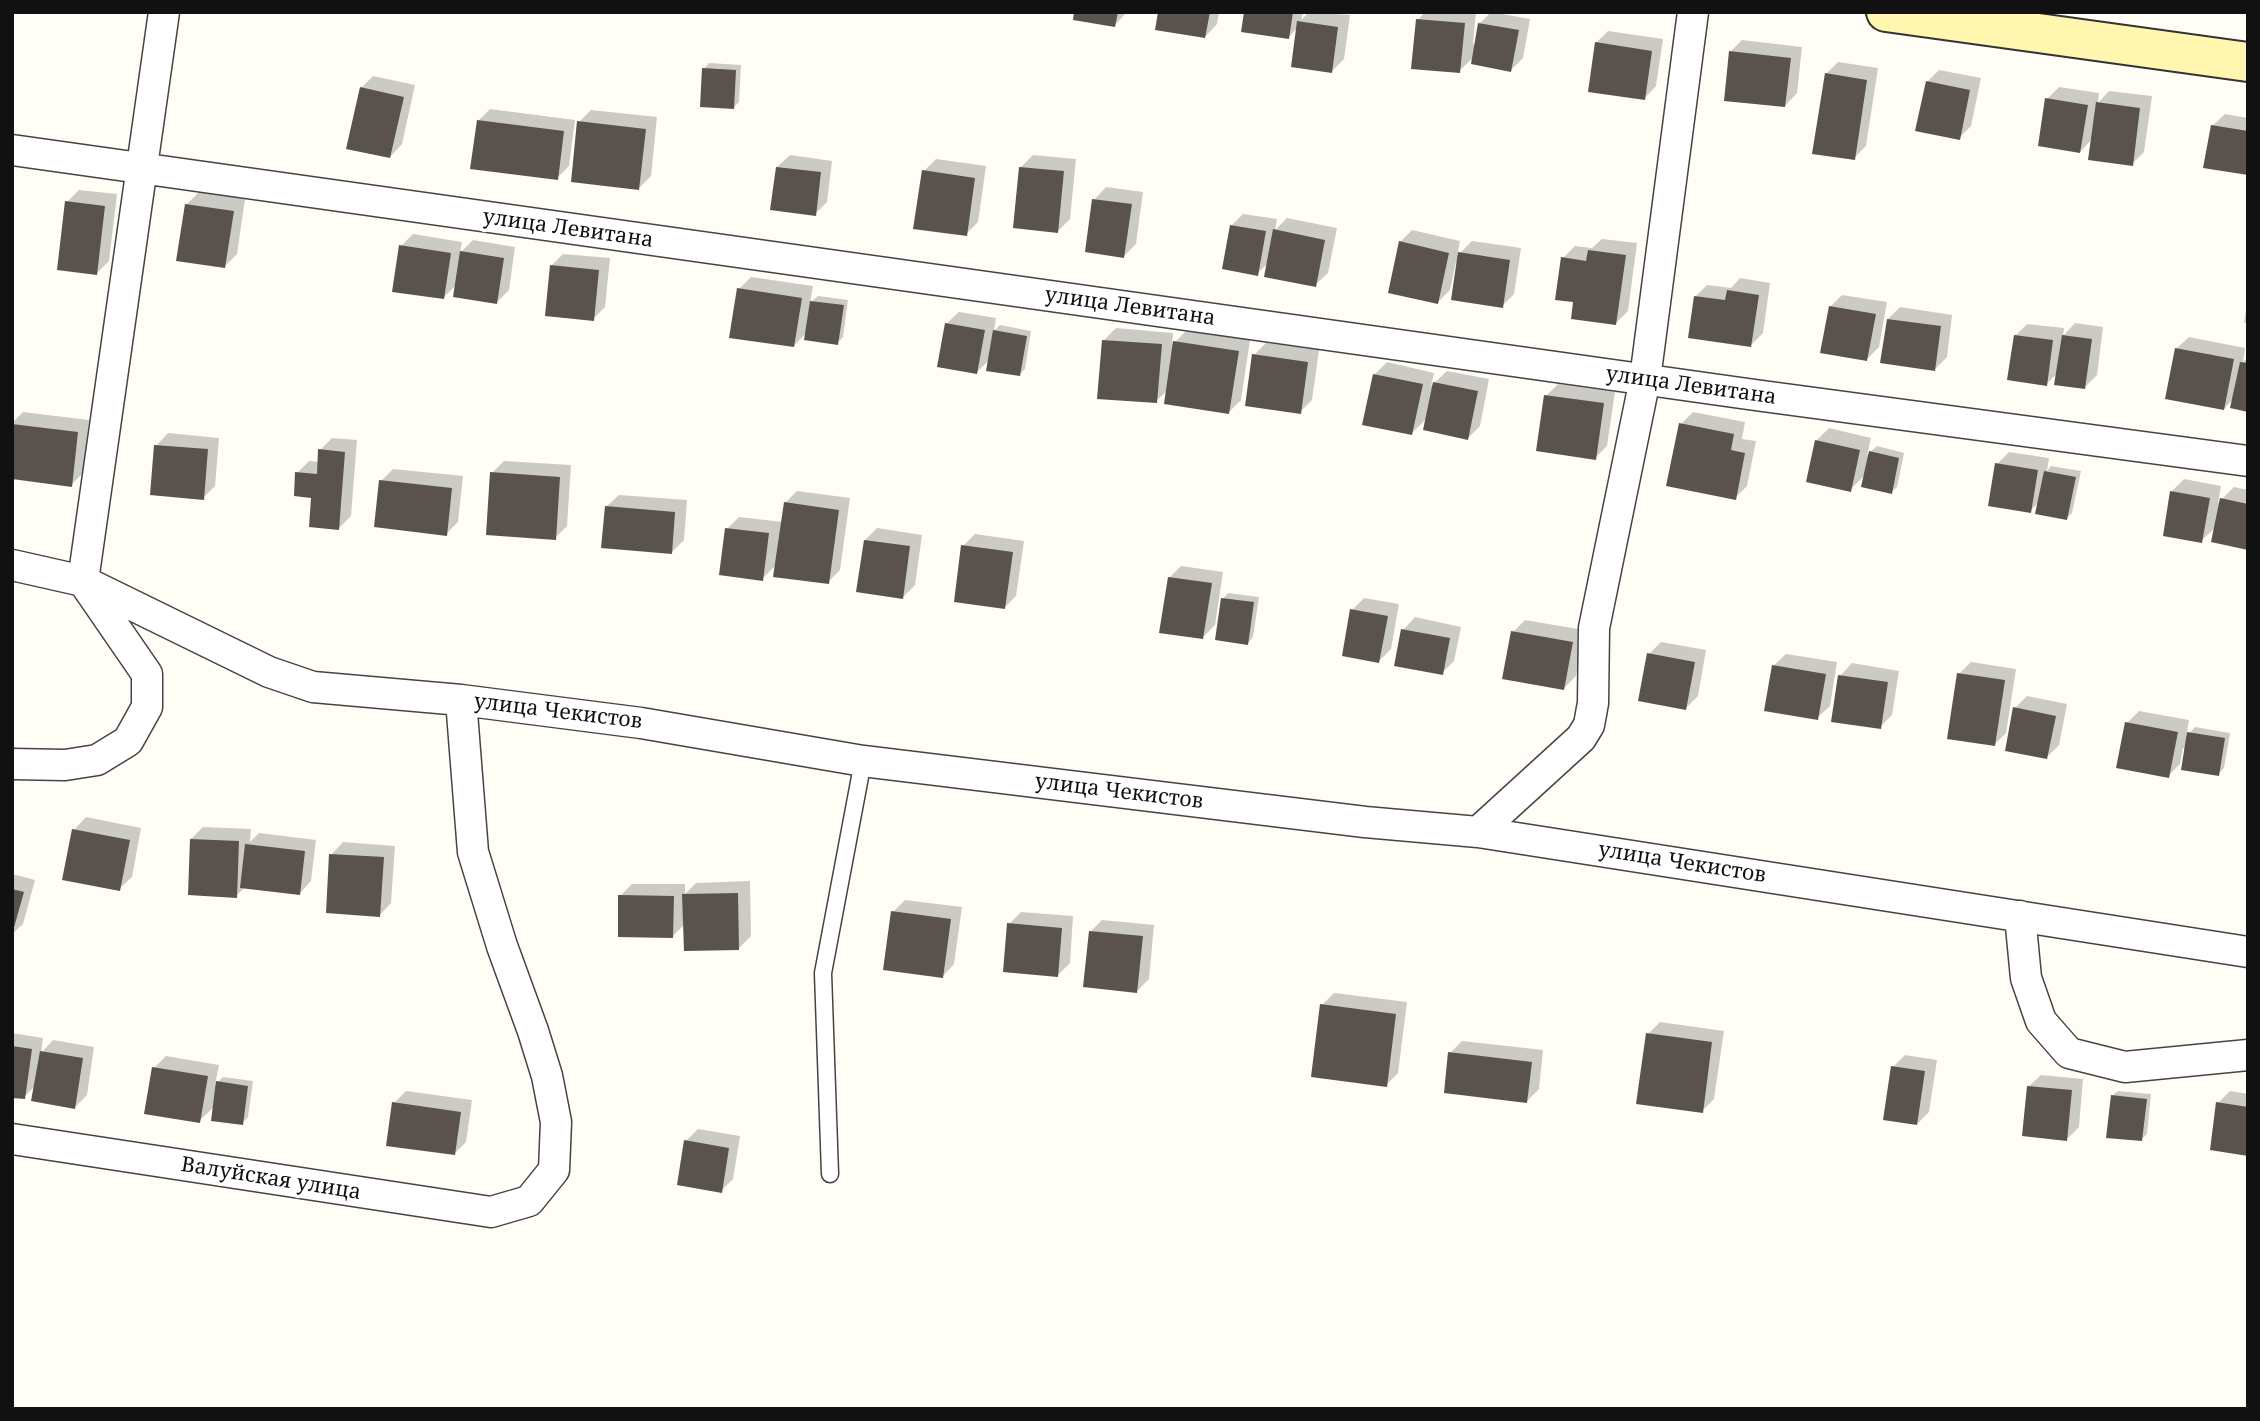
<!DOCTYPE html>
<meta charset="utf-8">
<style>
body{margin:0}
#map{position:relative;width:2260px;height:1421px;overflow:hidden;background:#fffdf5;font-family:"Noto Serif",serif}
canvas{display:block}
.frame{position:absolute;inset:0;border:14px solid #111;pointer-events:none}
</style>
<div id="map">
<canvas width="2260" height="1421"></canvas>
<div class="frame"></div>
</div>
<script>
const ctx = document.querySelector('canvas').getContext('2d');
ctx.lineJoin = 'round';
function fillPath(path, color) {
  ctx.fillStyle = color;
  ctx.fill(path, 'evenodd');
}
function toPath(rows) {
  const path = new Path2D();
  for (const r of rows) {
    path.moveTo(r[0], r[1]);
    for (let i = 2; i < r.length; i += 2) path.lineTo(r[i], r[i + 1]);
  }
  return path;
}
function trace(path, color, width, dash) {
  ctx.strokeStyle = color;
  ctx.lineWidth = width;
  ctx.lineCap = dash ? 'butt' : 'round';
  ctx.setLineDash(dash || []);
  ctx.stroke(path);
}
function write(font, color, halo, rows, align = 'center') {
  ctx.font = font + ' "Noto Serif",serif';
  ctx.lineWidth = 7;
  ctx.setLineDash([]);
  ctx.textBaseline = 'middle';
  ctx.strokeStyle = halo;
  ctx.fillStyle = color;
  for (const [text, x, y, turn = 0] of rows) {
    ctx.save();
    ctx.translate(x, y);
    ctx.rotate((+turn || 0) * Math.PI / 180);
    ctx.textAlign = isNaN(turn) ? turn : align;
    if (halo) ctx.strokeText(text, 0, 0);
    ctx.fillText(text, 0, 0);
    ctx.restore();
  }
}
fillPath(toPath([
 [1076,12,1127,12,1115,25],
 [1160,12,1219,12,1217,24,1205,37],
 [1245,12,1303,12,1301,20,1309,12,1350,15,1344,59,1332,71,1298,27,1289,37],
 [1425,12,1476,12,1473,44,1476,44,1479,24,1491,12,1530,19,1523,58,1511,70,1474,57,1459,71,1418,20],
 [1608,31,1663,39,1656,86,1644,99,1596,43],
 [1742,40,1802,47,1797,93,1785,106,1730,52],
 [1838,62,1878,68,1866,146,1854,158,1826,74],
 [709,63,741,65,739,102,733,108,704,69],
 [1939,70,1981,78,1971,126,1959,138,1927,82],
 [373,76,415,85,402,144,390,157,361,88],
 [2059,87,2099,93,2098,103,2109,91,2152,96,2144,152,2132,164,2093,138,2080,152,2047,99],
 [490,109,575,120,569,166,557,178,478,121],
 [591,110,657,117,651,176,639,188,579,122],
 [2225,114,2248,118,2248,174,2212,126],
 [790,155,832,161,827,202,815,214,777,167],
 [1033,155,1076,159,1070,219,1058,231,1021,167],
 [936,159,986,166,978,222,966,234,924,171],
 [1106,187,1143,192,1136,244,1124,256,1094,200],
 [79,190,117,194,109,261,97,273,67,202],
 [199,192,245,199,237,254,225,266,187,204],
 [1243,214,1277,219,1275,230,1287,218,1337,228,1328,273,1315,285,1269,262,1257,274,1231,226],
 [1412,230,1460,241,1457,256,1472,241,1521,248,1514,294,1502,306,1456,262,1450,290,1438,302,1400,242],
 [413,234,462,242,460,253,473,240,515,247,509,290,497,302,456,285,443,298,401,246],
 [1602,239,1637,243,1628,311,1616,323,1575,301,1563,258,1575,246,1592,248],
 [563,254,610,258,605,307,593,319,551,266],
 [751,277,813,286,810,303,818,296,848,300,843,337,837,343,807,332,794,346,739,289],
 [1740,278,1770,283,1763,333,1751,345,1695,297,1707,285,1731,288],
 [1842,295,1887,302,1879,347,1867,359,1830,307],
 [2248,299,2248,323,2244,323],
 [1900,307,1952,315,1947,357,1935,369,1888,319],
 [959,312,996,318,994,331,1000,325,1031,331,1025,369,1019,375,989,360,977,372,946,324],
 [2075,323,2103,327,2097,375,2085,387,2058,373,2046,384,2015,336,2027,324,2064,328,2063,336],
 [1116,328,1173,333,1172,345,1187,330,1250,340,1241,400,1229,412,1168,390,1156,401,1104,340],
 [2189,337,2245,348,2243,362,2248,357,2248,410,2234,398,2224,409,2176,349],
 [1266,343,1319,350,1312,400,1300,412,1254,355],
 [1387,362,1434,373,1431,386,1447,371,1489,379,1480,426,1468,438,1427,418,1411,434,1375,374],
 [1558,384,1615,392,1607,446,1595,458,1546,396],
 [23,412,89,420,83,473,71,485,12,478,12,423],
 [1693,412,1745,422,1742,439,1756,441,1747,486,1735,498,1681,424],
 [1829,428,1871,438,1867,455,1877,446,1904,453,1897,487,1891,492,1866,474,1850,490,1808,480,1817,440],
 [168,433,219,438,215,486,203,498,156,446],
 [332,438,357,440,351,516,339,528,297,473,309,461,319,462,320,450],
 [2009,452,2049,458,2047,471,2051,466,2081,471,2072,513,2067,518,2040,501,2030,511,1997,464],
 [504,461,571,465,567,526,555,538,492,473],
 [393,469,463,476,458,522,446,534,381,481],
 [2184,479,2221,486,2218,503,2234,487,2248,490,2248,548,2217,526,2201,541,2172,491],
 [797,491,850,498,840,570,828,582,777,564,762,579,727,529,739,517,783,522,785,503],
 [619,495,687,500,684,540,672,552,606,507],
 [877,528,922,535,915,585,903,597,865,540],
 [975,534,1024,541,1016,596,1004,608,963,546],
 [1181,566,1223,572,1215,625,1203,637,1169,578],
 [1228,593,1259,597,1253,637,1248,643,1223,599],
 [1364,598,1399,604,1391,649,1379,661,1352,610],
 [1415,617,1461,627,1454,661,1442,673,1403,630],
 [1525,620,1584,630,1576,676,1564,688,1513,632],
 [1661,642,1706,650,1698,696,1686,708,1649,654],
 [1786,654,1837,662,1830,706,1817,718,1773,666],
 [1971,662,2016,669,2006,733,1994,745,1959,674],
 [1852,663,1899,671,1892,715,1880,727,1840,676],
 [2027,696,2067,704,2059,745,2047,757,2015,708],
 [2139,711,2189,720,2186,737,2195,727,2230,733,2224,768,2218,774,2183,748,2180,764,2168,776,2127,723],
 [86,817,141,828,132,877,119,889,74,830],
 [203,827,251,829,250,842,259,833,316,840,311,881,299,894,245,887,236,896,191,839],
 [343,842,395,846,391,903,379,916,331,855],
 [12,874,35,880,23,924,12,934],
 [750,881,751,936,739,948,685,924,673,936,620,896,632,884,685,884,685,894,696,883],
 [905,900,962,907,954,964,942,977,893,912],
 [1021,912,1073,916,1070,963,1058,975,1009,924],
 [1102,920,1154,925,1149,979,1137,991,1090,932],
 [1334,993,1407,1002,1398,1073,1386,1085,1322,1005],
 [1660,1022,1724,1031,1714,1099,1702,1111,1648,1034],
 [12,1033,43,1038,41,1053,53,1040,94,1047,87,1095,75,1107,35,1086,24,1097,12,1096],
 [1462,1041,1543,1050,1539,1089,1527,1101,1450,1053],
 [1905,1055,1937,1060,1929,1112,1917,1124,1893,1067],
 [166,1056,219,1065,215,1085,223,1077,253,1081,248,1117,242,1123,215,1106,199,1121,154,1068],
 [2041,1075,2083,1079,2079,1127,2067,1139,2028,1087],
 [406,1091,472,1100,466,1142,454,1154,394,1103],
 [2118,1091,2151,1094,2147,1134,2141,1140,2112,1096],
 [2230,1091,2248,1094,2248,1154,2218,1103],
 [698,1129,740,1136,733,1179,721,1191,686,1141]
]), '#0003');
fillPath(toPath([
 [1074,12,1118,12,1115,27,1073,20],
 [1158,12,1210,12,1205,38,1155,30],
 [1244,12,1293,12,1289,39,1241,32],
 [1416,19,1465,23,1460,73,1411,69],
 [1297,21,1338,27,1332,73,1291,67],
 [1478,23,1519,30,1511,72,1471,64],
 [1595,42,1652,51,1645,100,1588,92],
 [1729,51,1791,58,1785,107,1724,101],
 [702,68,736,70,734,109,700,107],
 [1825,73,1867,80,1855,160,1812,154],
 [1926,81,1970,90,1960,140,1915,131],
 [360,87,404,97,390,158,346,149],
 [2045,98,2088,105,2080,153,2038,146],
 [2096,102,2140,108,2133,166,2088,160],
 [477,120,564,131,558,180,470,169],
 [577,121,646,129,639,190,571,182],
 [2211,125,2248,131,2248,175,2203,168],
 [776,167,821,172,816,216,770,210],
 [1019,167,1064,171,1058,233,1013,228],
 [922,170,975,178,967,236,913,229],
 [1092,199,1132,204,1124,258,1085,252],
 [65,201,105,206,97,275,57,270],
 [185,204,234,211,225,268,176,261],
 [1230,225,1266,231,1258,276,1222,269],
 [1273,229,1325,240,1316,287,1264,277],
 [1399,241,1449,253,1438,304,1388,293],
 [399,245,451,253,444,299,392,292],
 [1588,250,1626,255,1616,325,1571,319,1573,302,1555,300,1561,257,1586,261],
 [460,251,504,258,497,304,453,297],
 [1458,252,1510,260,1503,308,1451,300],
 [550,265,599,270,594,321,545,316],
 [737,288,802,298,794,347,729,338],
 [1727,290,1759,295,1751,347,1688,338,1694,296,1725,300],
 [810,301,844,305,838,345,804,340],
 [1829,306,1876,314,1867,361,1820,353],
 [1887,319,1941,326,1935,371,1880,363],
 [945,323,985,330,977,374,937,367],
 [993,330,1027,336,1020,376,986,371],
 [2014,335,2053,340,2047,386,2007,380],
 [2062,335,2092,339,2085,389,2054,385],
 [1102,340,1162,344,1157,403,1097,399],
 [1173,341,1239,351,1229,414,1164,404],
 [2175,348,2234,359,2224,410,2165,399],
 [1252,354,1308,362,1301,414,1245,406],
 [2240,362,2248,363,2248,412,2230,408],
 [1373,374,1423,384,1412,435,1362,425],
 [1433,382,1478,391,1468,440,1423,430],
 [1544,395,1604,403,1596,460,1536,451],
 [1679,423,1734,434,1731,450,1745,453,1736,500,1666,486],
 [12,424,78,432,72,487,12,479],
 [1815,440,1860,450,1851,492,1806,482],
 [154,445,208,449,204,500,150,495],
 [318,449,345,452,339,530,309,527,311,498,294,496,295,472,317,474],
 [1869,451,1899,458,1892,494,1861,487],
 [1995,463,2038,470,2031,513,1988,506],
 [2044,471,2076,477,2067,520,2035,514],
 [490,472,560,477,556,540,486,535],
 [379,480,452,488,447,536,374,527],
 [2170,491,2210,498,2202,543,2163,536],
 [2220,498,2248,504,2248,550,2211,542],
 [784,502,839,510,829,584,773,577],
 [605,506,675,512,672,554,601,548],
 [725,528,769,533,763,581,719,575],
 [864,540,910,546,903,599,856,592],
 [961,545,1013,552,1005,609,954,602],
 [1168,577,1212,583,1203,639,1159,633],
 [1221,598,1254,602,1248,645,1215,640],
 [1350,609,1388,616,1379,663,1342,656],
 [1401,629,1450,638,1443,675,1394,666],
 [1511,631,1573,642,1564,690,1502,679],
 [1647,653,1695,662,1686,710,1638,701],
 [1772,665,1826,674,1818,720,1764,711],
 [1957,673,2005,680,1995,746,1947,739],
 [1838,675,1888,682,1881,729,1831,722],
 [2013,707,2056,716,2047,759,2005,751],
 [2125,722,2178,732,2169,778,2116,768],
 [2187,732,2225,738,2219,776,2181,770],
 [72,829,130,840,120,891,62,880],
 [190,839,239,841,237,898,188,895],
 [245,844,305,851,300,895,240,888],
 [329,854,384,857,380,917,326,913],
 [12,889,24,892,13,931,12,931],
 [738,893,739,950,684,951,682,894],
 [618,895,674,896,673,938,618,937],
 [891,911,951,919,943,978,883,970],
 [1007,923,1062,928,1058,977,1003,972],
 [1089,931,1143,936,1137,993,1083,987],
 [1320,1004,1396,1014,1387,1087,1311,1077],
 [1646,1033,1712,1042,1703,1113,1636,1104],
 [12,1046,32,1049,25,1099,12,1098],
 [40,1051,83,1058,75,1109,31,1101],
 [1448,1052,1532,1062,1527,1103,1444,1093],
 [1891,1066,1925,1071,1917,1125,1883,1120],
 [152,1067,208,1076,200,1123,144,1114],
 [216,1081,248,1086,243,1125,211,1121],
 [2027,1086,2072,1090,2067,1141,2022,1136],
 [2111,1095,2147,1099,2142,1141,2106,1138],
 [392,1102,461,1112,455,1155,386,1146],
 [2216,1102,2248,1107,2248,1156,2210,1150],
 [684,1140,729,1148,722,1193,677,1185]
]), '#5a524d');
const lane = toPath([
 [830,1174,823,973,863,761]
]);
const street = toPath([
 [12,150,1755,395,2248,461],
 [12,565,83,581,269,672,313,687,461,700,641,723,863,761,1365,822,1478,832,2248,952],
 [12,764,65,765,97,760,128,741,147,707,147,674,83,581,164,12],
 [1478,832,1581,738,1589,725,1593,703,1594,628,1645,379,1693,12],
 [2020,916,2026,978,2041,1021,2069,1053,2125,1067,2248,1055],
 [12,1139,491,1212,529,1201,554,1170,556,1122,547,1076,533,1031,502,946,473,852,461,700]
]);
const secondary = toPath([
 [1886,12,2248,62]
]);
trace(lane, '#444', 19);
trace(street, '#444', 33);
trace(secondary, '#333', 42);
trace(lane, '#fff', 16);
trace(street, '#fff', 30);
trace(secondary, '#fff6b0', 38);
write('21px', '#111', '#fff', [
 ["улица Левитана",568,229,8],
 ["улица Левитана",1130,307,8],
 ["улица Левитана",1691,386,8],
 ["улица Чекистов",558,712,7],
 ["улица Чекистов",1119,792,7],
 ["улица Чекистов",1682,863,9],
 ["Валуйская улица",271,1179,9]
]);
</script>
